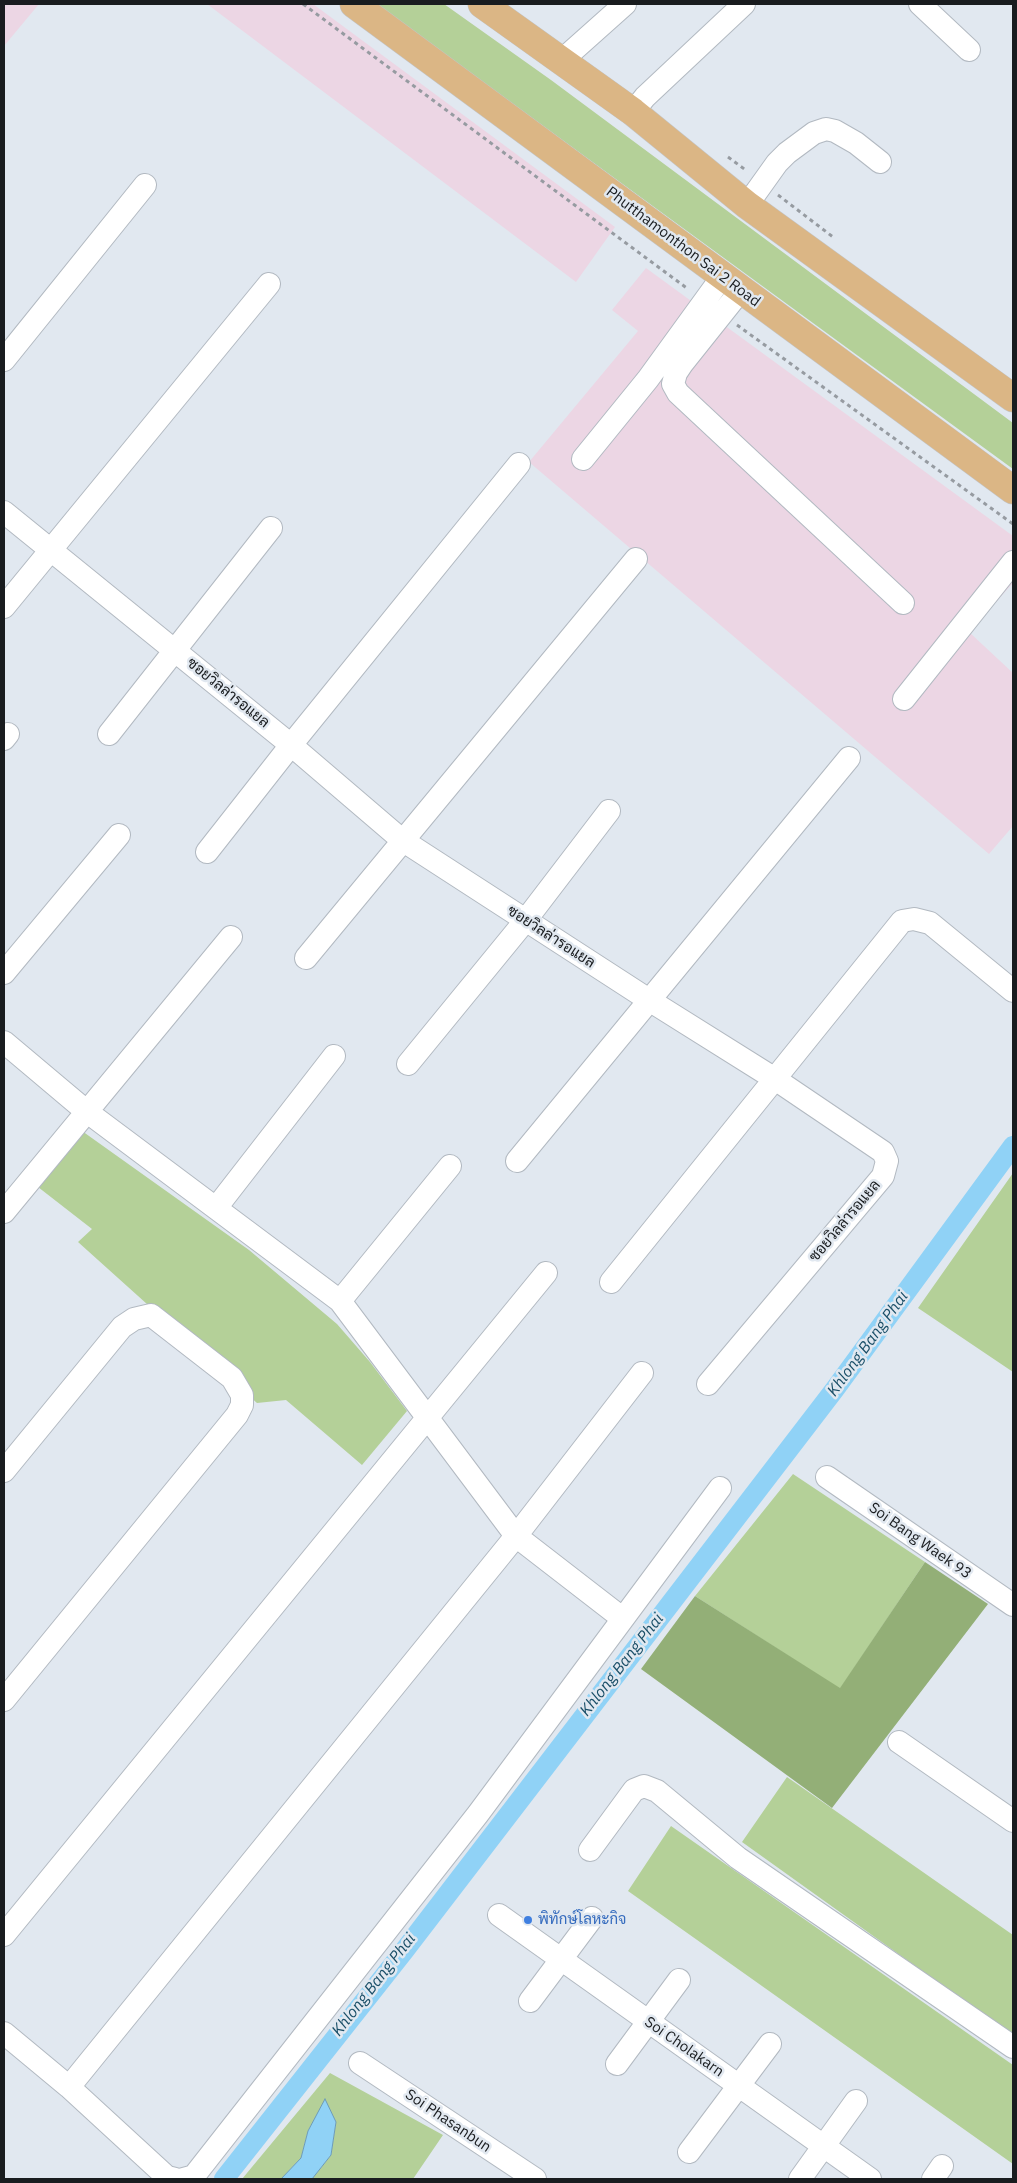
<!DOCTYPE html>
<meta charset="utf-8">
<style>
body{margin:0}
#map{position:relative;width:1017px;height:2183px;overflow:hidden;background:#e1e8f0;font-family:"IBM Plex Sans",sans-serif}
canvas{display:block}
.frame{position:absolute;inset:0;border:5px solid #191c1f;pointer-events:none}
</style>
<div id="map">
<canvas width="1017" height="2183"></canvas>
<div class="frame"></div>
</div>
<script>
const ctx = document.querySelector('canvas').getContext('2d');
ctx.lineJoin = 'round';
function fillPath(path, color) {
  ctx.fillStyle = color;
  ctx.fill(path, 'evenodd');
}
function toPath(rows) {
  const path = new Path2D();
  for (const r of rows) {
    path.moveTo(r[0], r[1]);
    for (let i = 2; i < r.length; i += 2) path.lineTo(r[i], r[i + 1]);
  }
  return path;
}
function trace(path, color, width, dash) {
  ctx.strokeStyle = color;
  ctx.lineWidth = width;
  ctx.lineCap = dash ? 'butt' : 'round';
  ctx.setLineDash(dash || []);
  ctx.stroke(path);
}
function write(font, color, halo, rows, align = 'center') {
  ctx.font = font + ' "IBM Plex Sans",Sarabun,sans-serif';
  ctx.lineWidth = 5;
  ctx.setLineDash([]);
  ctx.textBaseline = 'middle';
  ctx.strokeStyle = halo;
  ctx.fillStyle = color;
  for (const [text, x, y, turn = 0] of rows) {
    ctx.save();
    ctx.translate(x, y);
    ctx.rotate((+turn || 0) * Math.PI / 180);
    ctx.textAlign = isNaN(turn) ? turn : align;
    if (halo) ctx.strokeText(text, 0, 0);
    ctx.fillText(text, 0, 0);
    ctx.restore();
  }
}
fillPath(toPath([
 [4,4,39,4,4,46],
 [207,4,313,4,615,227,576,282],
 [646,268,1013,536,1013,583,969,632,1013,673,1013,826,989,854,529,462,638,331,612,310]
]), '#ecd6e4');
fillPath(toPath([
 [376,4,444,4,551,80,1013,423,1013,469],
 [82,1131,249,1250,337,1324,370,1362,407,1411,362,1465,286,1400,257,1403,78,1242,92,1229,38,1187],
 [1013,1173,1013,1372,918,1308],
 [793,1474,925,1562,840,1689,695,1596],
 [787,1777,1013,1935,1013,2036,742,1842],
 [671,1826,1013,2065,1013,2164,628,1891],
 [330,2073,443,2135,413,2179,312,2179,331,2155,336,2122,325,2100,308,2131,301,2158,281,2179,242,2179]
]), '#b4d098');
fillPath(toPath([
 [925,1562,988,1604,832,1808,641,1669,695,1596,840,1688]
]), '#93af77');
const water = toPath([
 [325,2099,336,2122,331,2155,312,2179,281,2179,301,2158,308,2131,325,2099]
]);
fillPath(water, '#90d2f6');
trace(water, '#6c9bb6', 1);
trace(toPath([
 [224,2179,404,1951,835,1389,1013,1146]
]), '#90d2f6', 20);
const minor = toPath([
 [920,4,969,50],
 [560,62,625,4],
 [633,112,645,97,744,4],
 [747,205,777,163,787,153,814,133,826,129,835,131,856,143,880,162],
 [741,290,682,364,676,373,673,384,678,393,903,603],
 [4,360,145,185],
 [583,459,648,379,722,277],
 [4,512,291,745,402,840,649,1000,775,1079,883,1152,887,1161,883,1176,708,1384],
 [4,607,269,284],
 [904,699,1013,562],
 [109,734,271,528],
 [4,739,8,734],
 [207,852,291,745,519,464],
 [306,958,636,559],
 [4,973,119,835],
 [4,1042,86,1111,340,1301,516,1536,622,1618],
 [408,1064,525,921,609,811],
 [517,1161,849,758],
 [216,1208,334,1056],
 [4,1212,231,937],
 [611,1282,902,921,914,919,930,923,1013,991],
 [340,1301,450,1166],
 [4,1471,122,1327,134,1319,151,1315,232,1378,242,1395,242,1405,237,1415,4,1700],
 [827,1477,1013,1605],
 [899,1742,1013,1821],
 [590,1850,634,1790,644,1786,657,1791,738,1858,1013,2047],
 [499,1915,870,2179],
 [4,1935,546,1273],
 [530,2001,592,1918],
 [4,2033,69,2087,167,2177,175,2179],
 [360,2063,535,2179],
 [617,2064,679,1980],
 [69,2087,516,1536,642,1373],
 [689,2152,770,2044],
 [183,2179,194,2176,478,1814,720,1488],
 [800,2179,856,2101],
 [933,2179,942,2166]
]);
const major = toPath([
 [354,4,1013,490],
 [482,4,633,112,747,205,1013,398]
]);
trace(minor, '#b2b9c1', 24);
trace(major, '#c3c4c5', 29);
trace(toPath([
 [303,4,688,289],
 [728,157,747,171],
 [778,195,833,237],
 [737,325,1013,524]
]), '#969ba1', 3, [4, 4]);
trace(minor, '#fff', 22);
trace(major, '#dbb685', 28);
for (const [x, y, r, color] of [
 [528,1920,5,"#3f7fe0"]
]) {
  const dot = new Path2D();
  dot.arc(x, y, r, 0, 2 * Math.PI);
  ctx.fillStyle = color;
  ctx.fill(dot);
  trace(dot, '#e1e8f0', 2);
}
write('15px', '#191c1f', '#e1e8f0', [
 ["Phutthamonthon Sai 2 Road",683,247,37],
 ["ซอยวิลล่ารอแยล",228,693,39],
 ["ซอยวิลล่ารอแยล",551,937,33],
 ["ซอยวิลล่ารอแยล",845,1221,-50],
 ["Soi Bang Waek 93",920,1541,35],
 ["Soi Cholakarn",684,2047,35],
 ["Soi Phasanbun",448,2121,34]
]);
write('15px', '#366cbe', '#e1e8f0', [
 ["พิทักษ์โลหะกิจ",538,1920]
], 'left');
write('italic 16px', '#1a4f68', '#e1e8f0', [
 ["Khlong Bang Phai",868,1344,-54],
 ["Khlong Bang Phai",622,1665,-52],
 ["Khlong Bang Phai",374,1985,-52]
]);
</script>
